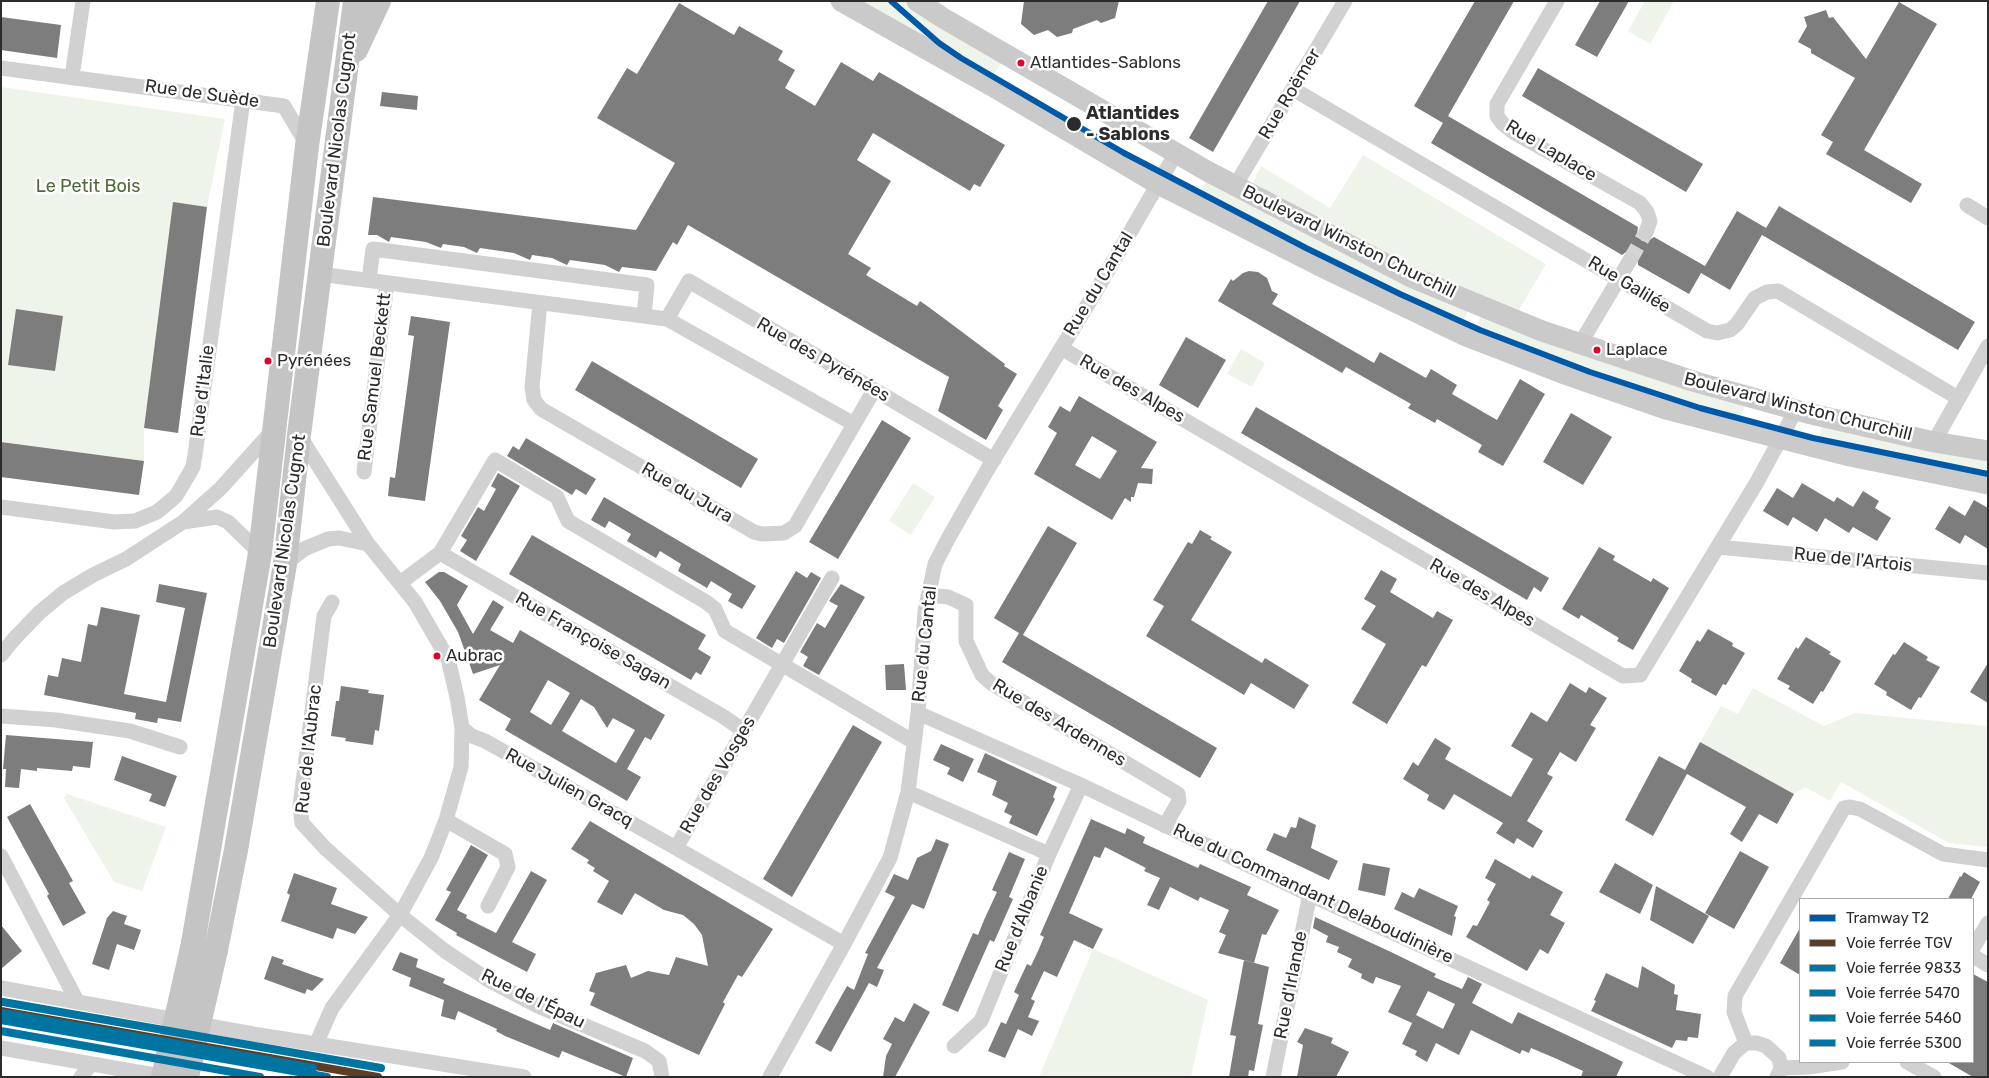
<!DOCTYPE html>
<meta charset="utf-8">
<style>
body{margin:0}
#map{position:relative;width:1989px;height:1078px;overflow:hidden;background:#fff;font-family:Rubik,sans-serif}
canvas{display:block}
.frame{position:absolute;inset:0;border:2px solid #2c2c2c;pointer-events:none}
.legend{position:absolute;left:1799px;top:898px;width:175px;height:165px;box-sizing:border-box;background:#fff;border:1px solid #ababab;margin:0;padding:6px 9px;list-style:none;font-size:15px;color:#2c2c2c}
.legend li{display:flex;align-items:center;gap:10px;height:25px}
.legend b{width:25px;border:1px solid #ababab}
</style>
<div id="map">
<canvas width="1989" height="1078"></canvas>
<div class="frame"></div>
<ul class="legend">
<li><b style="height:6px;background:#0059a6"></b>Tramway T2</li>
<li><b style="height:6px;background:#5c3e26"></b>Voie ferrée TGV</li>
<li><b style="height:6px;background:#0075a1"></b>Voie ferrée 9833</li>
<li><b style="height:6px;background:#0075a1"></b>Voie ferrée 5470</li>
<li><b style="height:6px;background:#0075a1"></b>Voie ferrée 5460</li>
<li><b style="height:6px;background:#0075a1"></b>Voie ferrée 5300</li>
</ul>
</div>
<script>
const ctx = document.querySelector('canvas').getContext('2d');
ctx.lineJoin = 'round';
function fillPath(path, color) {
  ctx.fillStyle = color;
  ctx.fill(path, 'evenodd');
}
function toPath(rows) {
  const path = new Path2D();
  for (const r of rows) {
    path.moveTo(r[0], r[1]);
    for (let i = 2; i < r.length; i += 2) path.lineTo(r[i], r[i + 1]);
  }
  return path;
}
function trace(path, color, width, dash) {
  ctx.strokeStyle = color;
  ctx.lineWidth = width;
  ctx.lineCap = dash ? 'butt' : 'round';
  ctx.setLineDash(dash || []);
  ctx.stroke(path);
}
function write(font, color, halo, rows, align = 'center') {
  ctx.font = font + ' Rubik,sans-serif';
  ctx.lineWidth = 5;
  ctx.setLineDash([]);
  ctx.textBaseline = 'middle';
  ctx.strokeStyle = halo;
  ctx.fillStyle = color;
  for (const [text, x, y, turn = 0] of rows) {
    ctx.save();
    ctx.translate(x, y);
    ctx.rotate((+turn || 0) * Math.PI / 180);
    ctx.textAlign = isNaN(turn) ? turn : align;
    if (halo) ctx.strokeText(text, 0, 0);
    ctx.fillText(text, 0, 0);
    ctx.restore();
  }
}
fillPath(toPath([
 [863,1,909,1,1004,59,990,81],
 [1645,1,1674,1,1650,44,1628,31],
 [1,87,225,119,207,207,173,203,144,428,144,461,1,442],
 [1363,155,1546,264,1519,310,1414,267,1252,184,1261,166,1330,208],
 [1207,179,1470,307,1461,327,1197,199],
 [1482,314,1745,404,1740,422,1659,399,1473,333],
 [1241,349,1265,363,1252,387,1227,374],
 [1823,423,1988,457,1988,477,1817,443],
 [913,483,935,497,911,535,889,521],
 [1753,688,1824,726,1855,713,1988,726,1988,847,1949,843,1841,782,1830,801,1805,787,1794,794,1700,742,1721,706,1738,714],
 [67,794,166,827,142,891,114,882,64,798],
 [1093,949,1208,1000,1191,1077,1039,1077]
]), '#eff4ea');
fillPath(toPath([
 [1024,1,1119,1,1115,18,1101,23,1097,20,1073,29,1072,33,1057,37,1048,30,1034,35,1021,24],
 [1268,1,1300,1,1213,152,1189,138],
 [1475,1,1514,1,1448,116,1638,227,1637,234,1642,241,1648,241,1654,237,1705,266,1737,211,1766,228,1730,290,1701,273,1689,294,1638,265,1638,256,1634,252,1626,252,1622,255,1431,143,1443,123,1414,106],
 [1600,1,1629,1,1597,57,1575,45],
 [1899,2,1937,24,1864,150,1922,184,1911,203,1826,154,1833,142,1821,135,1855,78,1811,53,1811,49,1798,42,1807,26,1804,17,1826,10,1829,18,1833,17,1866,59],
 [679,3,734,35,739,26,783,51,778,60,795,70,785,88,815,106,841,62,873,81,879,72,1005,145,980,187,974,184,970,191,873,133,857,160,891,181,848,254,871,268,866,275,917,306,920,301,930,308,1005,364,1004,366,1017,374,998,406,1003,410,986,440,938,411,949,377,688,225,677,245,673,242,656,271,622,267,619,272,605,265,570,260,567,265,552,258,532,255,530,260,514,253,480,248,477,253,464,247,443,244,441,248,426,242,391,237,389,242,377,235,368,235,373,197,636,230,675,163,597,118,627,68,637,74],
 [1,17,61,25,57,58,1,50],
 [1538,68,1703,164,1686,192,1522,96],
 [382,92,418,96,417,110,380,106],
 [173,202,207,207,178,433,144,428],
 [1779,206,1975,322,1958,350,1762,235],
 [1249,271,1258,272,1267,278,1272,291,1278,294,1272,304,1374,363,1380,352,1426,378,1431,369,1457,385,1452,394,1497,420,1520,379,1545,394,1503,466,1478,452,1482,445,1437,419,1435,423,1408,408,1411,404,1346,367,1342,373,1218,301,1231,279,1233,281,1243,273],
 [16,309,63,316,55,371,8,365],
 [411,316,450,322,425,501,388,496,390,477,395,478,414,336,408,335],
 [1186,337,1226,360,1198,408,1159,385],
 [592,361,758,459,741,488,575,390],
 [1079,396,1157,442,1141,468,1153,469,1152,484,1138,483,1134,497,1131,497,1131,502,1125,498,1112,520,1034,474,1057,433,1048,427,1060,406,1070,412],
 [1092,436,1117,451,1100,479,1075,465],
 [1256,407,1549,578,1541,592,1534,587,1527,600,1241,433],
 [1571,413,1612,437,1583,485,1543,462],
 [882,420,911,438,838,559,809,542],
 [526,438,596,479,586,495,576,489,572,495,507,456,513,446,519,450],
 [1,442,144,461,139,495,1,477],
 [498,473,520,486,476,561,460,551,467,540,461,536,478,507,484,511,496,489,491,486],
 [1802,483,1834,502,1837,497,1853,507,1863,491,1879,501,1875,508,1891,518,1877,541,1853,527,1849,533,1825,518,1817,532,1793,517,1788,526,1763,511,1777,488,1793,498],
 [604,497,756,586,742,609,728,601,732,594,711,581,707,588,678,571,681,564,660,551,656,558,627,541,631,534,609,521,605,528,591,520],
 [1974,500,1988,508,1988,549,1965,535,1960,544,1935,529,1949,506,1965,516],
 [1048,526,1077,543,1023,635,1217,748,1200,778,1002,662,1019,633,994,618],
 [1200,530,1212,537,1210,539,1232,552,1191,620,1262,663,1265,658,1309,685,1294,709,1251,683,1244,695,1146,636,1164,606,1153,600,1188,542,1192,544],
 [532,535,706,635,698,649,711,657,701,675,696,672,691,680,509,574],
 [1599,547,1615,556,1613,560,1651,582,1653,578,1669,588,1633,650,1617,641,1619,638,1581,615,1579,619,1562,609],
 [1381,570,1397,579,1390,592,1433,618,1437,611,1453,620,1426,667,1422,665,1387,724,1352,703,1386,644,1361,629,1376,606,1364,599],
 [796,571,807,578,811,572,821,578,784,643,777,639,772,648,756,638],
 [439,572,444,572,468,586,457,605,473,634,493,600,504,607,490,630,513,643,520,630,665,715,651,740,645,737,627,769,641,777,627,801,505,730,511,719,479,700,500,665,473,674,458,632,440,601,425,582],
 [548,680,570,693,551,725,530,712],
 [581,699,594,707,607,728,613,718,635,730,616,763,562,731],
 [159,584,207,593,181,722,158,718,157,723,135,719,136,713,44,695,48,675,58,677,62,658,81,662,88,624,97,626,101,607,140,615,124,694,166,702,185,608,156,602],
 [841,584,865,597,819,675,803,666,808,657,800,652,817,623,825,628,838,606,829,601],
 [1708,629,1733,643,1732,646,1745,653,1726,685,1723,684,1716,696,1691,682,1692,679,1679,671,1697,640,1700,642],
 [1806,637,1831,652,1829,654,1841,661,1823,692,1821,691,1813,704,1788,689,1790,686,1777,679,1796,647,1798,649],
 [1904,642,1928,657,1926,660,1940,667,1921,698,1919,697,1911,710,1886,695,1887,692,1874,684,1893,654,1895,655],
 [1988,663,1988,703,1970,692],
 [904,664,906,690,886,690,885,665],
 [1570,683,1586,693,1589,687,1607,698,1590,725,1596,728,1576,762,1560,752,1547,774,1553,777,1527,821,1543,831,1533,848,1517,838,1514,844,1496,833,1503,823,1454,794,1444,810,1427,800,1429,795,1403,779,1413,762,1418,766,1435,738,1451,748,1445,759,1511,797,1533,759,1511,746,1531,712,1547,722],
 [341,686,369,690,368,693,384,695,379,731,375,730,373,745,345,741,346,738,331,736,336,701,339,701],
 [853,725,882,742,792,897,763,879],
 [6,735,93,742,90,768,73,766,72,771,37,768,37,771,21,769,19,788,5,787,6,769,3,769],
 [1700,742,1794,794,1777,824,1759,814,1742,842,1730,834,1746,807,1687,774,1653,836,1625,820,1659,756,1685,770],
 [941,744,974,759,963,782,947,774,950,768,933,760],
 [985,753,1057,787,1053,797,1055,799,1037,836,1009,823,1012,816,1004,812,1008,803,992,795,997,781,977,772],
 [122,756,177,776,165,807,149,801,152,794,114,780],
 [30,804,73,881,69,883,86,913,63,926,47,896,49,894,7,817],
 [1299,817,1316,825,1311,848,1338,861,1329,880,1266,850,1274,833,1286,838,1291,827,1296,828],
 [1091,819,1125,834,1127,828,1145,837,1143,843,1198,868,1200,864,1251,887,1247,895,1279,910,1266,935,1262,934,1254,963,1218,953,1226,935,1219,932,1229,910,1200,897,1198,901,1170,887,1159,910,1147,905,1160,878,1144,871,1146,868,1105,847,1100,858,1094,856,1069,913,1103,929,1093,949,1074,940,1057,977,1044,971,1031,999,1035,1001,1028,1017,1039,1021,1032,1036,1018,1029,1005,1058,988,1051,1001,1022,1006,1024,1019,995,1014,992,1027,964,1031,966,1038,951,1044,937,1040,935],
 [590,821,773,929,742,977,738,975,723,1002,725,1004,699,1055,590,1005,595,993,589,991,596,973,626,965,631,978,648,971,669,975,676,957,708,966,702,935,694,924,683,915,664,910,635,893,622,915,597,902,609,881,593,871,595,868,587,863,589,860,571,849],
 [936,839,949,844,924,909,912,904,877,968,884,970,877,987,869,983,831,1052,815,1043,847,986,854,990,868,954,865,953,895,897,885,892,894,874,908,880,917,858,931,851],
 [471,845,488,855,457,910,467,915,466,918,496,933,531,871,547,880,512,942,536,954,527,972,456,935,457,933,435,920,451,892,446,890],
 [1740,851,1769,867,1734,929,1705,913],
 [1009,852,1025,859,1009,897,1013,899,994,942,990,940,958,1012,942,1005,973,933,978,935,984,920,997,892,992,890],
 [1495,859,1530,879,1532,875,1563,892,1550,915,1565,923,1548,954,1540,949,1527,971,1466,937,1473,925,1477,926,1490,902,1487,900,1496,884,1485,878],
 [1363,863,1390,868,1385,896,1358,890],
 [1615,863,1653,885,1640,914,1599,892],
 [1964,872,1980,882,1971,899,1948,899,1960,876,1961,877],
 [294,873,337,888,331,904,368,917,355,934,337,928,333,939,281,921,290,895,287,893],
 [1656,886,1709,916,1693,944,1650,920],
 [1419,888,1458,906,1454,916,1456,917,1452,936,1394,909,1402,892,1414,898],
 [113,911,127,916,124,924,141,930,134,950,117,944,109,970,92,964,107,918],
 [1315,917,1391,952,1436,974,1434,977,1462,989,1468,977,1482,984,1472,1003,1512,1024,1518,1012,1607,1054,1623,1062,1616,1077,1581,1077,1583,1071,1557,1059,1531,1048,1529,1053,1522,1050,1520,1054,1471,1030,1459,1055,1436,1043,1427,1062,1415,1055,1417,1051,1402,1044,1416,1015,1443,1029,1455,1004,1428,991,1412,1023,1388,1012,1401,986,1376,977,1373,984,1361,978,1362,974,1348,967,1352,959,1337,952,1339,947,1326,942,1328,936,1313,928],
 [1,925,22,951,1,969],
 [1800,928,1800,975,1780,963],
 [400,952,418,959,416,967,445,979,443,983,463,992,550,1030,553,1023,633,1058,626,1077,562,1051,559,1058,505,1036,496,1031,497,1029,458,1011,455,1020,441,1016,444,1000,409,986,411,978,392,970],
 [272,956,284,960,282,964,324,979,312,991,307,989,305,994,264,979],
 [1244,960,1269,967,1258,1024,1263,1025,1254,1071,1249,1070,1248,1077,1229,1077,1236,1036,1230,1035],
 [1642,966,1675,985,1674,994,1678,995,1676,1010,1701,1014,1698,1038,1688,1037,1687,1041,1676,1040,1672,1048,1591,1011,1596,1001,1594,1000,1606,973,1638,988],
 [1973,974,1988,982,1988,1077,1973,1077,1947,1062,1973,1062],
 [914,1003,930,1012,895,1077,883,1077,886,1056,892,1044,883,1039,895,1017,904,1022],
 [1305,1028,1333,1038,1331,1043,1349,1052,1336,1077,1297,1077,1303,1045,1297,1042]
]), '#7d7d7d');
trace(toPath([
 [1630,260,1646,232]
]), '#d5d5d5', 15, [15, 8]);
trace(toPath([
 [1557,1,1497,104,1497,116,1503,124,1513,132,1640,203,1647,212,1650,221,1646,232],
 [1,68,284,106,307,145],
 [72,77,83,1],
 [1293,89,1707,331,1717,333,1730,330,1737,324,1755,298,1767,292,1778,291,1958,398],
 [1235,186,1345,1],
 [1967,205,1988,218],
 [319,274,667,319,854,424],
 [369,280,373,249,647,285,644,316],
 [540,303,532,387,534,400,541,409,754,532,762,534,784,533,795,526,874,390],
 [667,319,689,281,994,460],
 [1580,344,1630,260],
 [1061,348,1623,676,1640,675,1757,482,1796,410],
 [299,435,368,544,415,602,448,659,457,697,462,728,461,767,446,820,431,858,400,915,332,1008,316,1044],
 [1934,442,1988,346],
 [364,472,387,283],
 [1,507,114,522,135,521,157,512,176,496,182,486,193,467,195,455,243,100],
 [183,522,217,517,228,522,260,553],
 [1718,547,1988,573],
 [440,553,724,717,744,731],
 [285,564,304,549,328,539,339,538,368,544],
 [832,578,676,848,844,944],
 [400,583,440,553,495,460,557,497,568,521,706,602,715,609,725,631,914,742],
 [928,595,948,597,966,605,966,641,982,675,991,683,1178,794,1179,801,1165,826],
 [332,602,324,616,300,806,302,823,325,848,400,915,445,951,487,979,538,1006,645,1051,659,1061,662,1077],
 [1,655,14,639,39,613,63,593,93,575,126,559,183,522,221,488,274,429],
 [918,713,1081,785,1300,890,1707,1077],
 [1,716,56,720,130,731,180,747],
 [462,728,472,736,485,741,676,848],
 [908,792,1049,854],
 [446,820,505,854,508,867,488,906],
 [1,856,77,1001],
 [1973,948,1988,923],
 [1973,956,1988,965],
 [1,988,253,1034,524,1077],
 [1746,1043,1734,1012,1735,996,1844,808,1850,807,1860,809,1943,854,1988,860],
 [954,1046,981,1021,1049,854,1081,785],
 [1,1048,166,1077],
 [1907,1062,1934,1077],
 [1781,1068,1809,1067,1842,1062],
 [81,1077,91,1064],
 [770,1077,844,944,890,858,908,792,918,713,925,611,935,564,949,537,986,472,1096,291,1176,153],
 [1273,1077,1310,894],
 [1720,1077,1734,1053,1741,1047,1746,1043,1757,1043,1766,1046,1779,1058,1781,1068,1777,1077]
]), '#d1d1d1', 15);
trace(toPath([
 [841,1,994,87,1158,184,1324,268,1466,336,1562,373,1666,409,1850,456,1988,484],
 [917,1,943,18,1207,171,1411,277,1542,331,1696,382,1807,413,1934,442,1988,451]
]), '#cacaca', 21);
trace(toPath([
 [356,50,379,1],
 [193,943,260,553,307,146,328,1],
 [216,950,236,850,285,564,299,435,355,1]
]), '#c4c4c4', 24);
trace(toPath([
 [163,1077,193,943],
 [187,1077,216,950]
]), '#c4c4c4', 24);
trace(toPath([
 [1,1011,378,1077]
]), '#5c3e26', 8);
trace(toPath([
 [1,1020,327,1077]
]), '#0075a1', 8);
trace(toPath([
 [3,1002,381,1068]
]), '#0075a1', 8);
trace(toPath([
 [1,1031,260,1077]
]), '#0075a1', 8);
trace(toPath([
 [3,1013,313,1068]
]), '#0075a1', 8);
trace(toPath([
 [891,1,939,43,961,58,1124,153,1306,248,1400,294,1480,330,1590,372,1700,408,1813,438,1988,474]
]), '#0059a6', 6);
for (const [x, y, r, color] of [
 [1021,63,4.5,"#e4002b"],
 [1074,124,8,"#2c2c2c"],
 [1597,350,4.5,"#e4002b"],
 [268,361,4.5,"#e4002b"],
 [437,656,4.5,"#e4002b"]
]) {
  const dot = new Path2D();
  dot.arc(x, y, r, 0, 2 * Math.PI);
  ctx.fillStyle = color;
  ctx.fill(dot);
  trace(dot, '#fff', 2);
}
write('17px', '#2c2c2c', '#fff', [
 ["Atlantides-Sablons",1030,63],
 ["Laplace",1606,350],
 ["Pyrénées",277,361],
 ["Aubrac",446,656]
], 'left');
write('18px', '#2c2c2c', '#fff', [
 ["Rue de Suède",202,94,8],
 ["Rue Roëmer",1290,94,-59],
 ["Boulevard Nicolas Cugnot",337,140,-83],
 ["Rue Laplace",1551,151,31],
 ["Boulevard Winston Churchill",1349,242,26],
 ["Rue du Cantal",1099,284,-59],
 ["Rue Galilée",1629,285,31],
 ["Rue des Pyrénées",823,360,30],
 ["Rue Samuel Beckett",375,377,-83],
 ["Rue des Alpes",1132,389,30],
 ["Rue d'Italie",203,391,-83],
 ["Boulevard Winston Churchill",1798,407,14],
 ["Rue du Jura",687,493,30],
 ["Boulevard Nicolas Cugnot",285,541,-82],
 ["Rue de l'Artois",1853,560,6],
 ["Rue des Alpes",1482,593,30],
 ["Rue Françoise Sagan",593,641,30],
 ["Rue du Cantal",925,644,-84],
 ["Rue des Ardennes",1059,723,31],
 ["Rue de l'Aubrac",309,749,-84],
 ["Rue des Vosges",718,775,-60],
 ["Rue Julien Gracq",569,788,29],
 ["Rue du Commandant Delaboudinière",1313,894,25],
 ["Rue d'Albanie",1022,919,-68],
 ["Rue d'Irlande",1291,985,-79],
 ["Rue de l'Épau",533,999,26]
]);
write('bold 18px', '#2c2c2c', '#fff', [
 ["Atlantides",1086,114],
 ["- Sablons",1086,135]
], 'left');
write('18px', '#4f6939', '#fff', [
 ["Le Petit Bois",88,187]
]);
</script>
